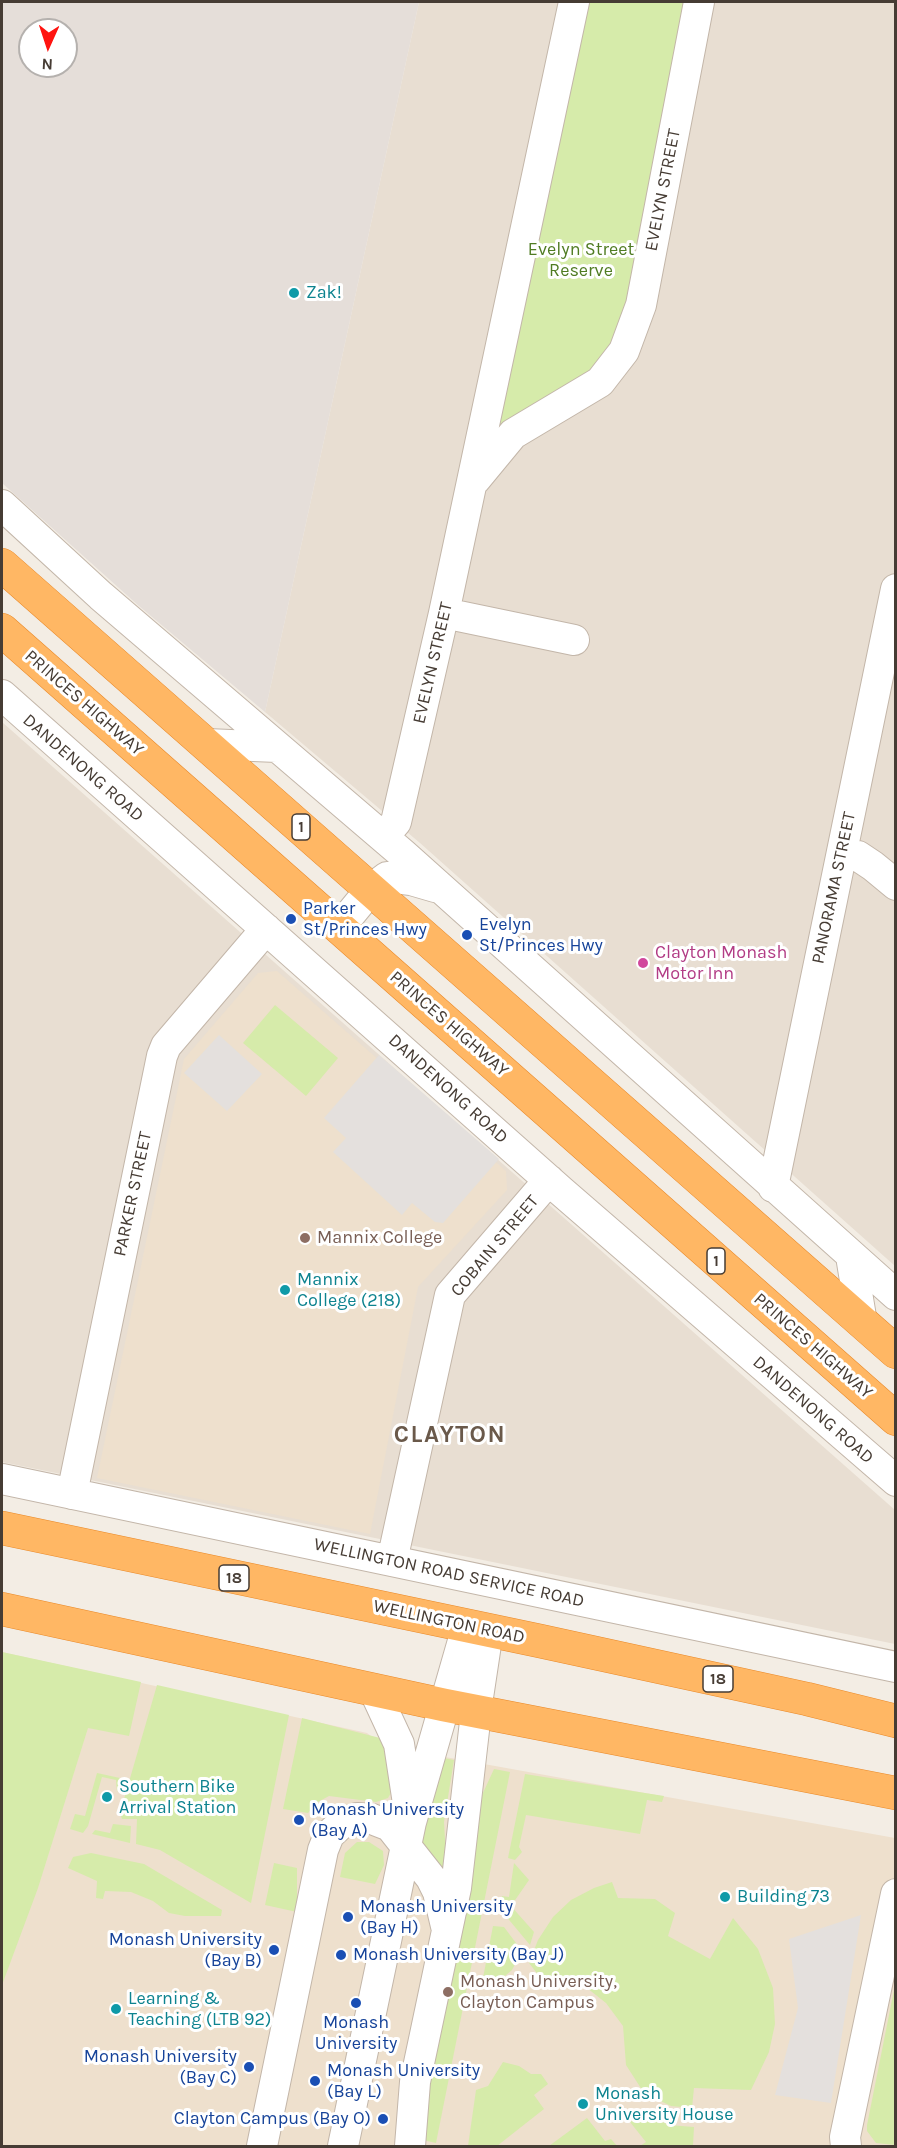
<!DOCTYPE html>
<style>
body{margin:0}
#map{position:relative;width:897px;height:2148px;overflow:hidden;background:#f3ede4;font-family:Karla,sans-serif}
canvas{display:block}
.frame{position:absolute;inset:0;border:3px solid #463c34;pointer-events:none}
.north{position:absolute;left:18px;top:18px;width:60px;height:60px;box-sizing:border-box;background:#fff;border:2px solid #b5b1ae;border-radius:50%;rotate:183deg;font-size:16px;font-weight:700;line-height:24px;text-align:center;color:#463c34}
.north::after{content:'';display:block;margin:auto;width:21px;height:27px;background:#ff1410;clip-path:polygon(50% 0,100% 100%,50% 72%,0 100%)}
</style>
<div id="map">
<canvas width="897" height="2148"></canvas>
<div class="frame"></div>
<div class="north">N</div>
</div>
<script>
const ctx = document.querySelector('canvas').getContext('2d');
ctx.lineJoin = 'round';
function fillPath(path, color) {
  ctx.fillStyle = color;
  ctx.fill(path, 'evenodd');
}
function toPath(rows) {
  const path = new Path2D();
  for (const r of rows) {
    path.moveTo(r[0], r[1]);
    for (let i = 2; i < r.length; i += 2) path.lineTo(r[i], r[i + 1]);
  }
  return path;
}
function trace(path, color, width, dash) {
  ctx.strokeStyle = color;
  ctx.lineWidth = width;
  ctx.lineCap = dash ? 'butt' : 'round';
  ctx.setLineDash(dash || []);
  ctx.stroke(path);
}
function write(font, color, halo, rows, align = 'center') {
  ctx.font = font + ' Karla,sans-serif';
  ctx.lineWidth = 6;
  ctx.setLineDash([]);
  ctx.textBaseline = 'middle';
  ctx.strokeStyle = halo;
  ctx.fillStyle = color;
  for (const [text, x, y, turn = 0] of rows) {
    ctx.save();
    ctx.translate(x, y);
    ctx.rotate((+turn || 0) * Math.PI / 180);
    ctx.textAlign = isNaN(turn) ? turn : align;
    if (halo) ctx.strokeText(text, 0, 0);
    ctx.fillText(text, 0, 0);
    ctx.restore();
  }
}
fillPath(toPath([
 [419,2,895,2,895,1266,420,843,265,712],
 [2,722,895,1510,895,1644,2,1462]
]), '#e8ded2');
fillPath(toPath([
 [2,2,419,2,265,712,139,606,2,483],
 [30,30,66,30,66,66,30,66]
]), '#e5ded9');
fillPath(toPath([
 [277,971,506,1171,507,1190,418,1287,370,1534,97,1478,184,1059,258,973],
 [2,1652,367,1733,384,1746,895,1838,895,2146,2,2146]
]), '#eee0cd');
fillPath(toPath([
 [576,2,690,2,619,339,601,366,503,430,492,421],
 [275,1005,338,1058,306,1096,243,1043],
 [2,1652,141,1682,129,1736,88,1728,38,1888,2,1985],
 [157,1685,289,1715,251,1903,160,1850,136,1844,137,1819,122,1819,120,1813],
 [302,1718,380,1738,387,1757,392,1791,388,1798,376,1802,329,1796,318,1802,308,1813,283,1809],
 [439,1757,454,1760,444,1822,447,1875,423,1852,422,1838],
 [494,1769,510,1772,436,2143,423,2140,425,2109,482,1795],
 [97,1773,120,1778,117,1792,116,1780,102,1777,88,1826,83,1833,70,1829,75,1814,85,1816],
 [525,1774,664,1796,662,1802,647,1800,640,1834,526,1815,519,1847,522,1852,515,1860,508,1858],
 [113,1824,131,1826,130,1843,92,1834,95,1830,110,1833],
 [357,1842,369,1842,383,1851,384,1865,375,1884,340,1877,345,1853],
 [91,1853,144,1864,222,1910,221,1916,185,1916,169,1913,153,1901,131,1892,105,1891,103,1899,96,1898,97,1881,68,1868,73,1857],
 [274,1863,297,1868,297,1912,265,1905],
 [514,1863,529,1880,511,1906,534,1932,530,1945,500,1909,502,1896,509,1897],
 [612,1882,618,1898,655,1899,675,1913,668,1936,710,1959,733,1918,758,1949,773,1988,775,2024,769,2052,751,2090,694,2088,692,2108,671,2106,644,2093,626,2065,623,2026,606,2003,587,1988,574,1983,543,1981,529,1963,538,1940,553,1917,571,1900,594,1888],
 [493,1926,504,1927,522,1951,512,1970,499,1981,483,1978],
 [895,1985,895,2145,876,2143,867,2131,867,2125],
 [503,2062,519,2066,531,2074,541,2074,548,2084,534,2095,544,2109,497,2146,468,2146,476,2090,488,2086],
 [645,2114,669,2125,694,2127,693,2146,640,2146,646,2142,630,2122],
 [587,2118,605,2141,611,2139,617,2146,549,2146]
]), '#d6ebaa');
fillPath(toPath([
 [219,1035,262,1074,227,1111,184,1073],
 [379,1055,499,1159,443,1223,435,1222,412,1203,402,1215,333,1152,346,1138,324,1118],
 [861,1915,831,2103,775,2095,798,2008,789,1939]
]), '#e4e0dd');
const minor = toPath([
 [475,480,513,434,600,382,624,351,641,305,699,2],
 [2,505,101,596,404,855,896,1295],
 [444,613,574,640],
 [2,695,561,1191,896,1481],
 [207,744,277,747],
 [383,837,396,822,444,613,574,2],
 [842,853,858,856,873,866,896,885],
 [339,928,371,889,387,877,411,880,435,887],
 [773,1187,896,589],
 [851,1256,862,1323],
 [2,1479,896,1667],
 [72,1494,162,1056,166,1046,266,929],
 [392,1561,450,1295,549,1180],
 [374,1690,399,1744,409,1810],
 [262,2146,323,1850,329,1835,341,1824,357,1818,372,1819,390,1826,431,1878,438,1892,446,1926],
 [343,2146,411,1822,467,1627],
 [410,2146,415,2082,456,1888,477,1704,488,1631],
 [846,2146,845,2137,896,1894]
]);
const highway = toPath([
 [2,565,896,1352],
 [2,630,896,1419],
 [2,1528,540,1641,807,1699,896,1721],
 [2,1609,444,1705,896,1793]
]);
trace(minor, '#c3b6a9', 32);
trace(highway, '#e98929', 34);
trace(minor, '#fff', 30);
trace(highway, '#ffb764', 33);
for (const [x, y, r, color] of [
 [294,293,6,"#0f9aa8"],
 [291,919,6,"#1a4fb4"],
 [467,935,6,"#1a4fb4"],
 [643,963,6,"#d1479c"],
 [305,1238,6,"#8d6e63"],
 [285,1290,6,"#0f9aa8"],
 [107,1797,6,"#0f9aa8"],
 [299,1820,6,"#1a4fb4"],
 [725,1897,6,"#0f9aa8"],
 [348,1917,6,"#1a4fb4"],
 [274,1950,6,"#1a4fb4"],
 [341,1955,6,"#1a4fb4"],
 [448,1992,6,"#8d6e63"],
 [356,2003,6,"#1a4fb4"],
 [116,2009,6,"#0f9aa8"],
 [249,2067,6,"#1a4fb4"],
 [315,2081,6,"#1a4fb4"],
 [583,2104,6,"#0f9aa8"],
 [383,2119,6,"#1a4fb4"]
]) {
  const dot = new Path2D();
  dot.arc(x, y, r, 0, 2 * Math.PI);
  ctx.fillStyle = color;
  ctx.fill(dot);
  trace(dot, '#fff', 2);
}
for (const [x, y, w] of [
 [301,827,18],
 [716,1261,18],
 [234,1578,30],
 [718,1679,30]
]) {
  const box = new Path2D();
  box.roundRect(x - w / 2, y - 13, w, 26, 4.5);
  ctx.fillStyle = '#fff';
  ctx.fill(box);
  trace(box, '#463c34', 1.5);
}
write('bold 16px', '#463c34', null, [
 ["1",301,827],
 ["1",716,1261],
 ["18",234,1578],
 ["18",718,1679]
]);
write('18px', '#463c34', '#fff', [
 ["EVELYN STREET",663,190,-79],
 ["EVELYN STREET",433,663,-77],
 ["PRINCES HIGHWAY",84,703,41],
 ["DANDENONG ROAD",83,768,41],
 ["PANORAMA STREET",834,888,-78],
 ["PRINCES HIGHWAY",449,1024,41],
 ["DANDENONG ROAD",448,1089,42],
 ["PARKER STREET",133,1194,-78],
 ["COBAIN STREET",495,1246,-50],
 ["PRINCES HIGHWAY",813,1346,41],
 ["DANDENONG ROAD",813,1410,41],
 ["WELLINGTON ROAD SERVICE ROAD",449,1573,12],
 ["WELLINGTON ROAD",449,1622,12]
]);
write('18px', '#507c23', '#fff', [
 ["Evelyn Street",581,250],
 ["Reserve",581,271]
]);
write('18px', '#0d838f', '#fff', [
 ["Zak!",306,293],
 ["Mannix",297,1280],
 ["College (218)",297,1301],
 ["Southern Bike",119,1787],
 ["Arrival Station",119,1808],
 ["Building 73",737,1897],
 ["Learning &",128,1999],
 ["Teaching (LTB 92)",128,2020],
 ["Monash",595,2094],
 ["University House",595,2115]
], 'left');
write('18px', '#164399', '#fff', [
 ["Parker",303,909],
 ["St/Princes Hwy",303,930],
 ["Evelyn",479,925],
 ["St/Princes Hwy",479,946],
 ["Monash University",311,1810],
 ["(Bay A)",311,1831],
 ["Monash University",360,1907],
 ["(Bay H)",360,1928],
 ["Monash University",262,1940,"right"],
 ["(Bay B)",262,1961,"right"],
 ["Monash University (Bay J)",353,1955],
 ["Monash",356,2023,"center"],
 ["University",356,2044,"center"],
 ["Monash University",237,2057,"right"],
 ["(Bay C)",237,2078,"right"],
 ["Monash University",327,2071],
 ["(Bay L)",327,2092],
 ["Clayton Campus (Bay O)",371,2119,"right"]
], 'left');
write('18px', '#b23c85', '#fff', [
 ["Clayton Monash",655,953],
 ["Motor Inn",655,974]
], 'left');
write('18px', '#785e54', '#fff', [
 ["Mannix College",317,1238],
 ["Monash University,",460,1982],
 ["Clayton Campus",460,2003]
], 'left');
ctx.letterSpacing = '1.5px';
write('bold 24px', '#6a594a', '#fff', [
 ["CLAYTON",450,1435]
]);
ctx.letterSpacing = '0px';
</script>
